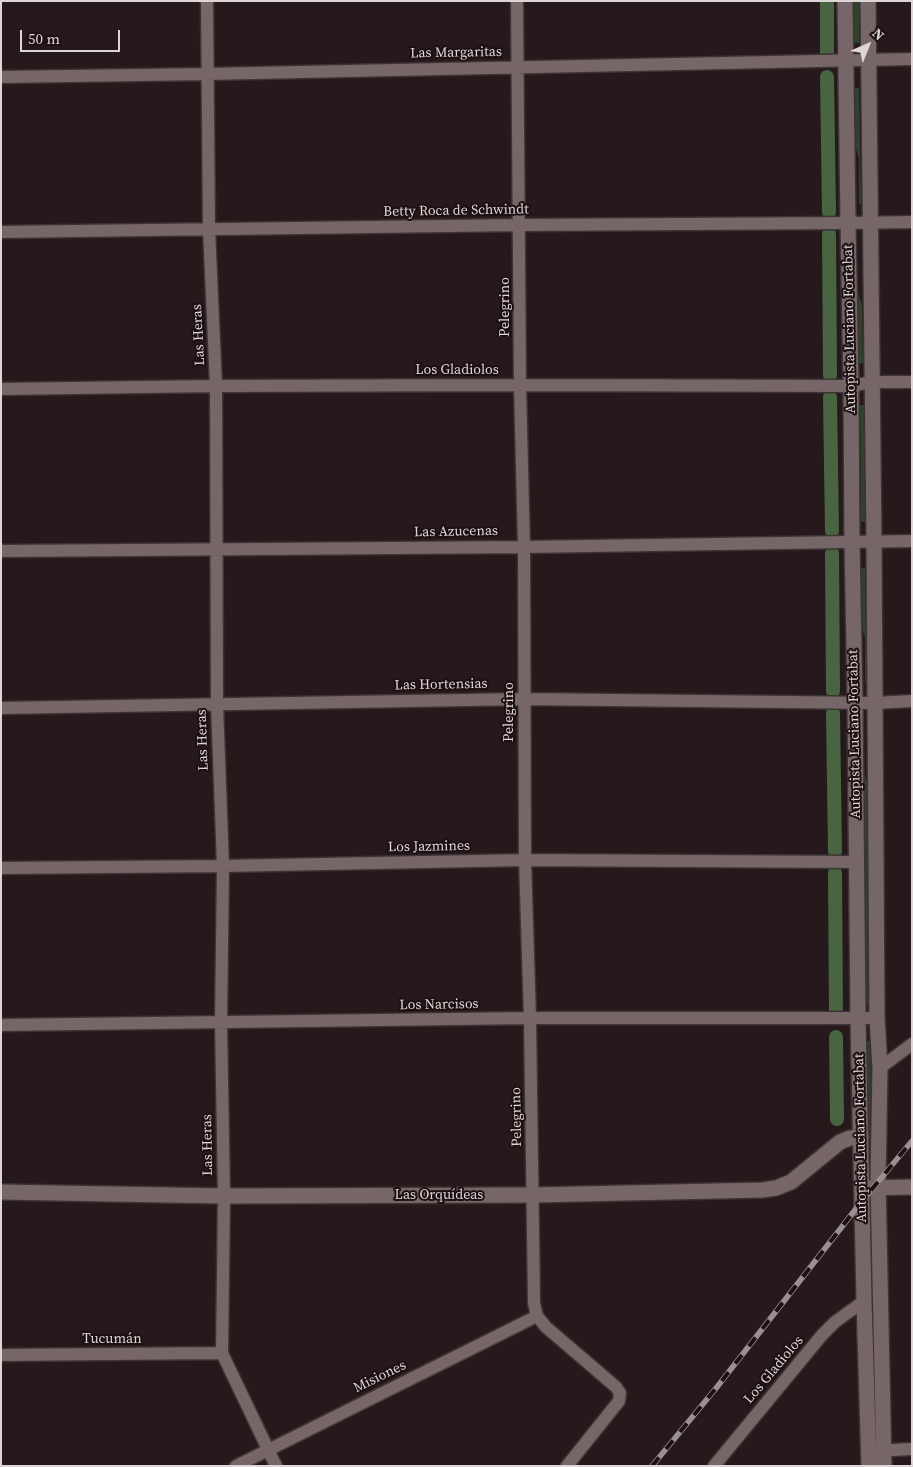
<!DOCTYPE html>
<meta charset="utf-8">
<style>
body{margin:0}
#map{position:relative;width:913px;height:1467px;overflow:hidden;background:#26191b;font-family:"Source Serif 4",serif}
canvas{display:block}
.frame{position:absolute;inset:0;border:2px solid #ded5d6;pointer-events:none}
.north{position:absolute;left:843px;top:20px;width:50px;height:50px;-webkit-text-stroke:4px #1c1012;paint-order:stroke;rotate:44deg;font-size:14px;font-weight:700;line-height:20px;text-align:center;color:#ded5d6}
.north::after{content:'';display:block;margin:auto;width:18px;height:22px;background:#ded5d6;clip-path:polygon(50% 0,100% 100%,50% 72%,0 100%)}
.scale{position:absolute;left:20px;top:30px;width:100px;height:22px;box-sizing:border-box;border:2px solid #ded5d6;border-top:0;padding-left:6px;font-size:15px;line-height:18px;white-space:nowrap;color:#ded5d6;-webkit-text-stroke:4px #1c1012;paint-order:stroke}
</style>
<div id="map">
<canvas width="913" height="1467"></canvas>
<div class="frame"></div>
<div class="north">N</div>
<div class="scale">50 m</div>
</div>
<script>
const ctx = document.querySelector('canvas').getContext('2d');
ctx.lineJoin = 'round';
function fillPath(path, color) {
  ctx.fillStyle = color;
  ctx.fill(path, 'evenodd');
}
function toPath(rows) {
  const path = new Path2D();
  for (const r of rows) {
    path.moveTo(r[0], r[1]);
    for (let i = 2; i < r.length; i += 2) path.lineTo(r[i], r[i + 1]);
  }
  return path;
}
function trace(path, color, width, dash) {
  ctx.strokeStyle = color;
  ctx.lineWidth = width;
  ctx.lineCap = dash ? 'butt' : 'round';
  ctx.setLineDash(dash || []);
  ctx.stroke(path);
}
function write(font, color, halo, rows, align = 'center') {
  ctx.font = font + ' "Source Serif 4",serif';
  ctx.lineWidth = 4;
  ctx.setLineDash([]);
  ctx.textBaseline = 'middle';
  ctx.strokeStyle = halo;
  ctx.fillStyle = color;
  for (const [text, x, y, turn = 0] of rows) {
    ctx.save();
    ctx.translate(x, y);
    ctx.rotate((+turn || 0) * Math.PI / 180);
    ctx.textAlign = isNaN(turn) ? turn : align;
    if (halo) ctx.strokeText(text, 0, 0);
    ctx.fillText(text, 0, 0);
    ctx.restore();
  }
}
fillPath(toPath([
 [853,1,859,1,859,43,854,43],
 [854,88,859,88,861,204,859,204,859,158,855,146],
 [855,246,857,246,858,292,862,305,863,363,858,363],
 [860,405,865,405,867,522,861,522],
 [860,568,865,568,867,684,865,684,865,638,861,626],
 [863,726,864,773,868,785,870,1005,865,1005,862,727],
 [865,1041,870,1041,873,1173,867,1173],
 [873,1208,876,1408,874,1408,868,1209]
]), '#30422b');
trace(toPath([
 [827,1,827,55],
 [827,77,829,212],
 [829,234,830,375],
 [830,397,832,531],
 [832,553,833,691],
 [833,713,835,851],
 [835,873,836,1015],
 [836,1037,837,1119]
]), '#496441', 14);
const street = toPath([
 [207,1,209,229,216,386,217,704,223,866,221,1023,224,1196,222,1353,276,1466],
 [517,1,520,385,524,547,525,860,530,1018,534,1303,537,1316,546,1327,616,1387,620,1393,619,1401,567,1466],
 [1,77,207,74,912,59],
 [1,232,520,225,848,223,912,222],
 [1,389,216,386,520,385,851,386,872,382,912,382],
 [1,551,524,547,912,541],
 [1,708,524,699,875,703,912,701],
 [1,868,223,866,525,860,857,862],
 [1,1025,530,1018,877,1018],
 [880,1068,912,1044],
 [1,1355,222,1353],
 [874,1451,912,1449],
 [236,1466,537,1316],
 [714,1466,822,1335,835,1322,864,1301]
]);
const secondary = toPath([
 [845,1,848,223,851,386,852,542,855,702,858,1019,864,1301,869,1466],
 [868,1,874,541,877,1018,880,1068,878,1182,884,1466],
 [869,1188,912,1187],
 [1,1192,224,1196,534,1195,762,1190,776,1188,791,1182,840,1142,850,1138,861,1137]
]);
trace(street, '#3c3334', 15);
trace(secondary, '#3c3334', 18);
trace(street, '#766668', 12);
trace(secondary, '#766668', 15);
const rail = toPath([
 [652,1466,717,1387,862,1201,912,1141]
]);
trace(rail, '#9a8f91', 5.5);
trace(rail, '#1c1012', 4, [11]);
write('14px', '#ded5d6', '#1c1012', [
 ["Las Margaritas",456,53,-1],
 ["Betty Roca de Schwindt",456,211,-1],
 ["Pelegrino",505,307,-90],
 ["Autopista Luciano Fortabat",850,329,-91],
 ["Las Heras",199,335,-93],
 ["Los Gladiolos",457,370],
 ["Las Azucenas",456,532,-1],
 ["Las Hortensias",441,685,-1],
 ["Pelegrino",509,712,-90],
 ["Autopista Luciano Fortabat",855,734,-91],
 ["Las Heras",203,740,-92],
 ["Los Jazmines",429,847,-1],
 ["Los Narcisos",439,1005,-1],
 ["Pelegrino",517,1117,-91],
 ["Autopista Luciano Fortabat",861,1138,-91],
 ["Las Heras",208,1145,-91],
 ["Las Orquídeas",439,1195],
 ["Tucumán",112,1339],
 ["Los Gladiolos",774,1370,-50],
 ["Misiones",380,1377,-26]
]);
</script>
